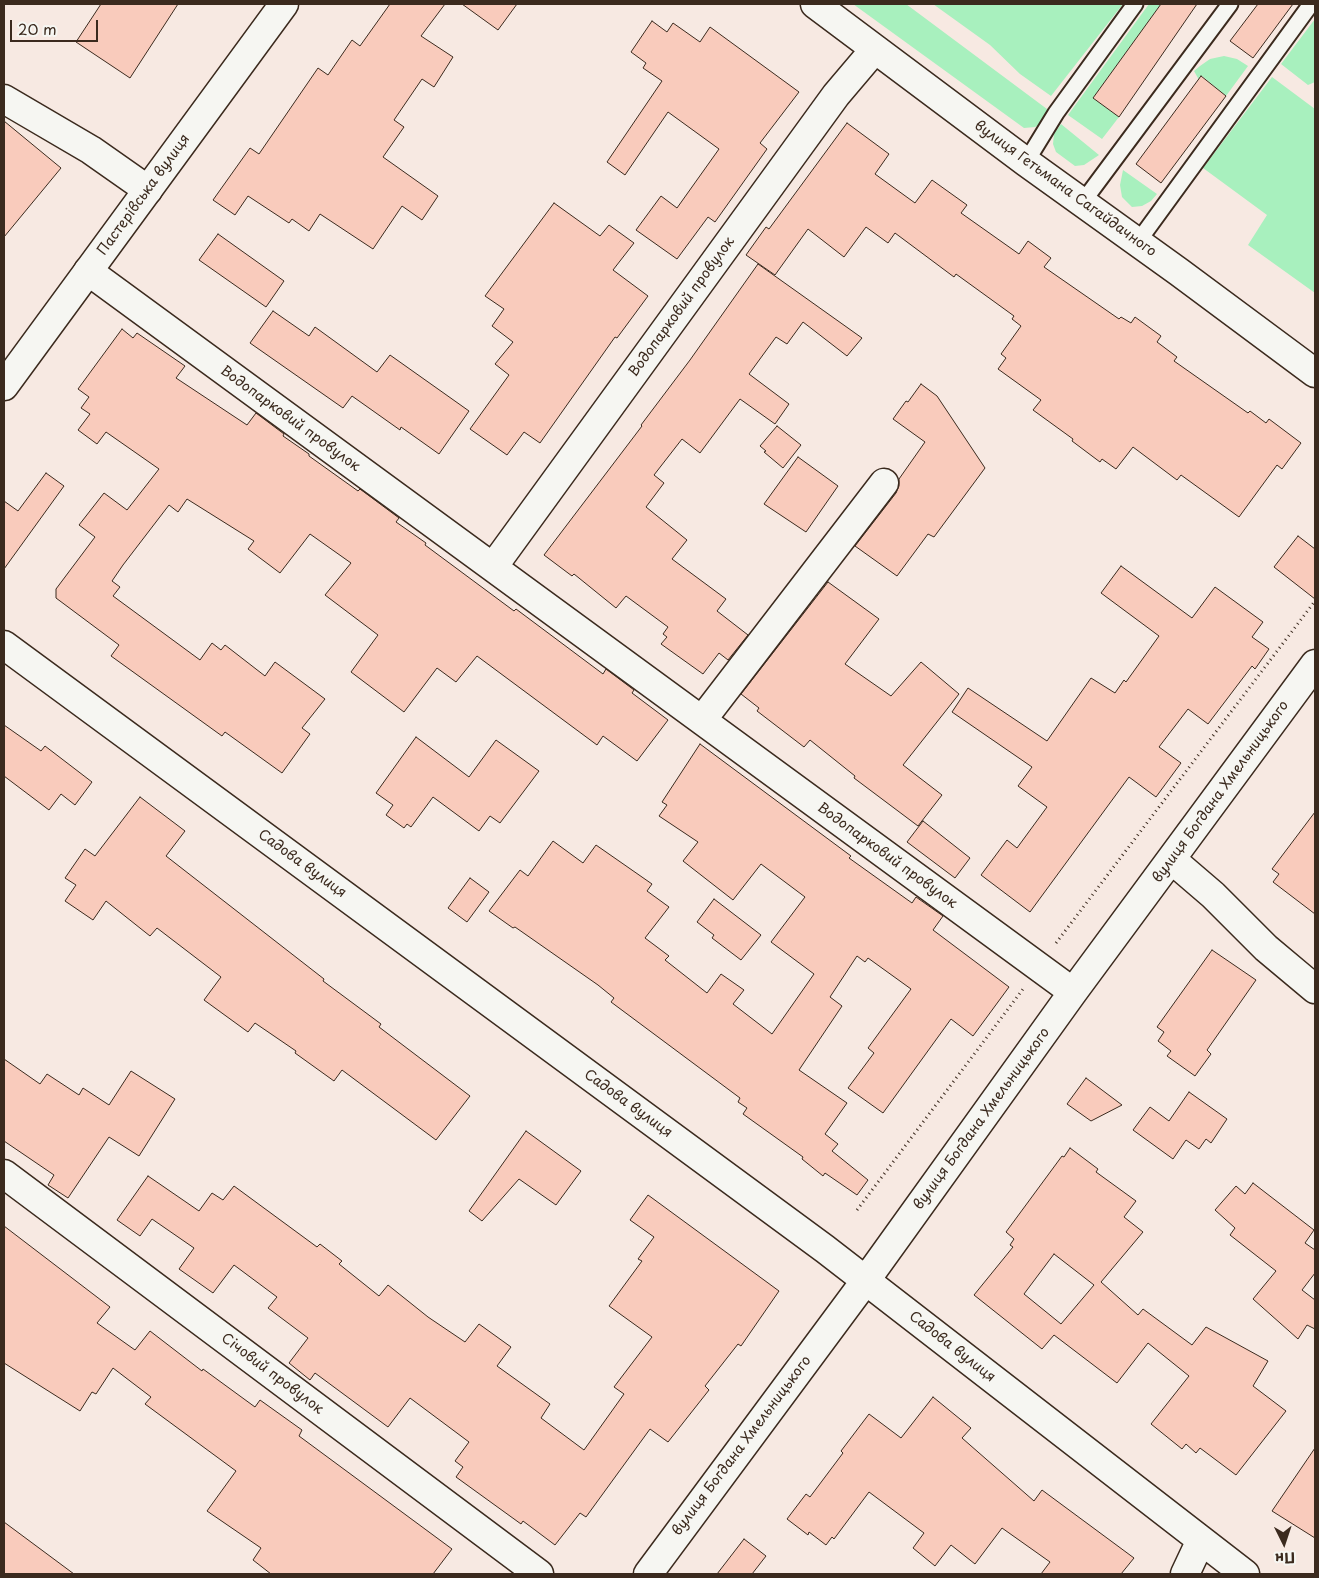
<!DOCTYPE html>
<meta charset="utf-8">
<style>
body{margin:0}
#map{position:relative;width:1319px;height:1578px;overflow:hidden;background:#f7e9e2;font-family:"Playpen Sans",sans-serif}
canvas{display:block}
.frame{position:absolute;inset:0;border:5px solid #3b2a1e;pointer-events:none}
.north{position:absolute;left:1259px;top:1518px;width:50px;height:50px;-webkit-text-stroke:4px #f6f6f2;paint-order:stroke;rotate:176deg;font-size:14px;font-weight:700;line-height:20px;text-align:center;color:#3b2a1e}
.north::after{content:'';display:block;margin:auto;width:18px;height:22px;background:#3b2a1e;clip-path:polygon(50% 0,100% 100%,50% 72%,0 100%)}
.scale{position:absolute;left:10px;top:20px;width:88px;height:22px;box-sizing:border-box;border:2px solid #3b2a1e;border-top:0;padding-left:6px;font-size:15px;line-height:18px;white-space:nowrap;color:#3b2a1e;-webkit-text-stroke:4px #f6f6f2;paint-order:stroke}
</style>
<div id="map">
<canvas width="1319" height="1578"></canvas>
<div class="frame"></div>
<div class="north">Пн</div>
<div class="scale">20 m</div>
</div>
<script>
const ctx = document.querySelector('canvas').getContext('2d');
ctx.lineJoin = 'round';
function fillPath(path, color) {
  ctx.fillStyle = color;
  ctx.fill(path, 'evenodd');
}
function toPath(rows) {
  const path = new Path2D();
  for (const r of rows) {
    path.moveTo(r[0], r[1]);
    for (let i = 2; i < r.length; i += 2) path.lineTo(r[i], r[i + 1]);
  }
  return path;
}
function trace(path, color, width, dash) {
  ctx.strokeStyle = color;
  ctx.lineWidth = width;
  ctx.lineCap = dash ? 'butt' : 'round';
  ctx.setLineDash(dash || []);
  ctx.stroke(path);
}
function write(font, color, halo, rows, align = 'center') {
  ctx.font = font + ' "Playpen Sans",sans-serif';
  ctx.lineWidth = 5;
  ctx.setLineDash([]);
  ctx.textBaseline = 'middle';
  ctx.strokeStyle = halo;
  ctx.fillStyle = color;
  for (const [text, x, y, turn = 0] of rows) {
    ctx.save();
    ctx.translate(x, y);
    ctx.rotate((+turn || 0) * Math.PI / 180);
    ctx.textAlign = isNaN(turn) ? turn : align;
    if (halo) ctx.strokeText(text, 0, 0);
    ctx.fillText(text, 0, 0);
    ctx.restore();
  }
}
fillPath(toPath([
 [853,4,906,4,1051,112,1042,123,1035,127,1024,128],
 [933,4,1123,4,1051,96,1020,74,990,45],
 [1149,4,1161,4,1093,98,1119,117,1102,139,1068,115],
 [1315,19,1315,82,1308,85,1281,64],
 [1224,56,1237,59,1248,66,1226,96,1202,76,1199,80,1194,71,1200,66,1210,59],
 [1272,77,1315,109,1315,293,1248,245,1267,215,1203,168],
 [1061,124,1099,155,1084,165,1075,166,1056,152,1053,144,1054,134],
 [1123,170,1157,194,1151,201,1142,206,1132,207,1122,197,1120,185]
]), '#a8f0be');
const building = toPath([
 [101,4,178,4,130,78,76,42,101,4],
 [390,4,445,4,421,36,453,57,434,87,422,79,394,120,404,127,383,157,438,196,422,220,402,206,373,249,320,214,309,231,292,219,289,223,248,196,235,215,213,200,250,148,259,154,318,68,328,75,352,40,360,46,390,4],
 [462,4,517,4,498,30,462,4],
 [1161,4,1197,4,1119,117,1093,98,1161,4],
 [1258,4,1293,4,1253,58,1230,41,1258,4],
 [652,21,667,32,673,23,700,42,710,27,799,92,760,143,767,149,715,222,708,217,677,259,636,230,661,196,677,208,719,149,668,112,625,175,607,162,662,81,643,68,646,63,631,52,652,21],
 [1201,76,1226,96,1161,183,1136,164,1201,76],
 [4,121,61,168,4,237,4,121],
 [847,123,889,154,875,174,915,203,932,180,967,205,961,213,1019,254,1028,241,1051,258,1044,267,1119,319,1121,317,1131,323,1135,317,1161,336,1157,342,1177,357,1174,361,1248,413,1250,411,1266,423,1269,419,1301,443,1282,469,1277,465,1239,517,1181,475,1177,480,1133,447,1116,469,1102,459,1100,462,1072,441,1073,439,1033,410,1041,400,998,369,1006,358,1001,354,1021,326,1012,319,1014,316,956,274,954,277,895,233,888,243,866,227,844,257,808,229,775,275,746,255,766,227,769,229,847,123],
 [554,203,600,236,609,225,634,243,613,270,648,296,617,338,615,337,540,443,524,432,507,455,470,429,509,375,495,364,513,342,492,326,504,309,485,296,554,203],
 [218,234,284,281,266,307,199,260,218,234],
 [758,264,862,338,847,356,803,322,787,344,776,337,749,374,789,404,775,424,740,399,700,453,682,439,654,475,664,483,646,507,687,540,672,559,726,599,717,611,748,635,728,660,719,653,703,674,661,644,667,637,663,634,668,627,626,596,616,608,574,574,572,576,544,555,642,426,641,425,690,360,758,264],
 [273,311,309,336,315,327,377,372,390,355,469,411,439,454,401,427,400,430,352,396,343,408,250,343,273,311],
 [122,329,133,338,137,333,185,366,176,378,247,425,256,413,284,434,283,436,309,454,309,456,358,491,360,489,399,518,396,522,426,543,425,545,514,611,516,609,603,674,606,669,634,690,632,693,668,720,637,761,603,736,597,745,477,656,456,682,437,668,404,712,351,672,378,635,325,595,351,563,310,534,280,573,248,549,254,541,187,499,178,512,169,505,123,565,112,581,120,587,113,596,200,660,212,643,221,650,225,645,265,676,275,662,325,699,302,728,310,734,282,773,225,732,222,736,111,656,119,645,56,598,56,589,95,537,79,525,104,493,127,510,159,469,106,432,97,444,78,430,90,414,81,408,89,397,78,389,122,329],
 [921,384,937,396,985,468,934,537,928,534,897,576,855,546,896,493,899,486,899,479,925,442,893,419,906,401,908,402,921,384],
 [777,426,801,445,783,468,764,452,766,451,760,446,777,426],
 [798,457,838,486,806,532,764,504,798,457],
 [46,473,64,486,4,569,4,501,18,511,46,473],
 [1298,536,1315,549,1315,599,1274,567,1298,536],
 [1121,566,1192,618,1215,587,1263,622,1252,637,1269,649,1255,669,1252,666,1208,724,1188,709,1159,747,1181,763,1156,797,1129,777,1030,912,981,875,1007,840,1017,848,1047,807,1018,786,1032,767,952,712,968,688,1047,741,1091,678,1115,693,1124,680,1126,682,1159,636,1101,593,1121,566],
 [828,582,879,619,845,664,891,696,921,662,959,694,903,765,942,795,918,826,854,778,855,776,810,740,804,747,757,711,759,708,741,694,828,582],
 [4,725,41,751,45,746,92,782,75,805,61,794,49,810,4,776,4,725],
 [416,737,469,777,496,740,539,771,500,823,490,816,479,831,433,797,411,827,407,824,404,828,386,815,393,805,376,793,416,737],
 [700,744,851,856,849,858,912,903,916,897,943,916,933,930,1009,987,973,1036,951,1019,883,1113,848,1088,874,1053,868,1048,911,989,868,958,865,962,857,956,830,997,842,1006,799,1070,847,1103,825,1134,838,1144,832,1151,868,1180,857,1195,825,1173,823,1176,802,1159,803,1157,743,1114,747,1108,738,1102,740,1098,611,1002,614,998,598,985,515,927,513,928,489,911,520,870,528,876,553,841,583,863,596,845,652,884,647,891,669,907,645,938,669,956,665,960,707,993,721,974,744,990,733,1004,772,1034,814,974,771,942,805,897,761,864,733,900,683,861,698,842,659,816,667,805,662,802,700,744],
 [140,797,185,831,166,856,324,979,323,981,381,1024,379,1027,470,1096,436,1140,342,1070,334,1081,295,1053,296,1051,255,1023,248,1032,204,1000,221,977,157,928,150,936,106,901,93,920,65,901,76,885,65,878,85,849,95,856,140,797],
 [1315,812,1315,914,1273,882,1279,874,1272,869,1315,812],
 [923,821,970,858,955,878,907,842,923,821],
 [470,878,489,892,467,922,448,908,470,878],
 [714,899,761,935,741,960,712,938,714,935,697,922,714,899],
 [1212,950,1256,980,1207,1050,1211,1054,1195,1076,1167,1056,1171,1051,1158,1041,1164,1032,1157,1027,1212,950],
 [4,1059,40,1084,47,1074,79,1095,83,1088,109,1105,131,1071,175,1099,139,1156,109,1137,68,1198,48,1185,54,1175,4,1141,4,1059],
 [1086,1078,1122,1105,1091,1121,1067,1104,1086,1078],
 [1189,1092,1227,1119,1211,1143,1206,1139,1199,1149,1186,1140,1173,1159,1133,1130,1150,1107,1169,1121,1189,1092],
 [526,1131,581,1171,556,1205,519,1179,482,1221,469,1211,526,1131],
 [1070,1148,1098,1169,1096,1172,1136,1201,1124,1217,1143,1232,1101,1282,1138,1315,1143,1309,1192,1345,1206,1327,1268,1361,1253,1386,1286,1411,1236,1475,1200,1448,1196,1453,1186,1444,1182,1449,1151,1424,1189,1376,1148,1343,1117,1383,1054,1335,1042,1349,974,1295,1013,1247,1010,1245,1014,1239,1006,1232,1062,1156,1064,1157,1070,1148],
 [1054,1254,1094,1285,1061,1324,1024,1294,1054,1254],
 [148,1176,199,1211,212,1193,223,1200,234,1186,317,1247,320,1244,342,1261,339,1264,379,1296,388,1285,428,1317,465,1342,479,1324,511,1347,497,1366,550,1404,541,1418,584,1450,624,1394,614,1387,652,1337,609,1306,642,1261,638,1259,654,1237,630,1220,648,1195,779,1291,741,1346,738,1344,705,1386,709,1390,668,1442,650,1429,586,1517,580,1513,555,1545,523,1521,521,1524,456,1477,463,1467,455,1461,469,1442,410,1398,388,1427,315,1373,310,1380,289,1363,308,1338,268,1308,277,1297,234,1265,213,1293,179,1269,194,1248,152,1219,140,1236,117,1220,148,1176],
 [1253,1183,1314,1230,1305,1243,1315,1250,1315,1273,1302,1290,1315,1300,1315,1329,1307,1325,1298,1339,1253,1299,1276,1271,1230,1235,1235,1228,1215,1210,1236,1186,1245,1194,1253,1183],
 [4,1226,110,1307,97,1323,135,1350,150,1331,202,1371,203,1369,255,1407,260,1400,302,1430,299,1436,452,1549,433,1574,271,1574,253,1560,261,1548,207,1511,236,1471,145,1404,151,1397,113,1368,96,1394,92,1392,80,1411,4,1363,4,1226],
 [933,1397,971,1428,962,1438,1034,1501,1042,1490,1134,1558,1121,1574,1041,1574,1050,1562,1002,1528,975,1564,951,1545,935,1566,913,1548,924,1533,869,1492,834,1539,832,1537,826,1545,809,1532,808,1535,787,1519,806,1494,810,1497,843,1453,841,1451,869,1414,901,1438,933,1397],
 [1315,1448,1315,1538,1272,1511,1315,1448],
 [4,1522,74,1574,4,1574,4,1522],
 [744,1539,766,1556,752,1574,717,1574,744,1539]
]);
fillPath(building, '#f9cbbc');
trace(building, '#3b2a1e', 1);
const service = toPath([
 [1026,162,1056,113,1135,4],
 [1082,203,1230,4],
 [1137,243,1311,4]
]);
const minor = toPath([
 [815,4,1026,162,1179,272,1315,373],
 [4,99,91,150,148,190],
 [88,271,1073,992],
 [493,567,836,95,875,49],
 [4,645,825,1249,1245,1574],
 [702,720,884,483],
 [1171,859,1213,895,1266,948,1315,989],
 [4,1174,539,1574],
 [648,1574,866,1280,1073,992,1315,664],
 [1185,1574,1201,1540]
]);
const secondary = toPath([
 [4,386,284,4]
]);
trace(service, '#3b2a1e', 19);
trace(minor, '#3b2a1e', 31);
trace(secondary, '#3b2a1e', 31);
trace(toPath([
 [1056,943,1315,601],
 [857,1210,1023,989]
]), '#3b2a1e', 3, [1, 4]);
trace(service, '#f6f6f2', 15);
trace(minor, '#f6f6f2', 28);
trace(secondary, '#f6f6f2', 28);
write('14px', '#3b2a1e', '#f6f6f2', [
 ["вулиця Гетьмана Сагайдачного",1065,189,36],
 ["Пастерівська вулиця",144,195,-54],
 ["Водопарковий провулок",682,307,-54],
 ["Водопарковий провулок",290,419,36],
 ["вулиця Богдана Хмельницького",1221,792,-54],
 ["Водопарковий провулок",887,856,36],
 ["Садова вулиця",302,864,36],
 ["Садова вулиця",628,1104,36],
 ["вулиця Богдана Хмельницького",982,1119,-54],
 ["Садова вулиця",952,1347,38],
 ["Січовий провулок",272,1374,37],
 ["вулиця Богдана Хмельницького",742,1446,-53]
]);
</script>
